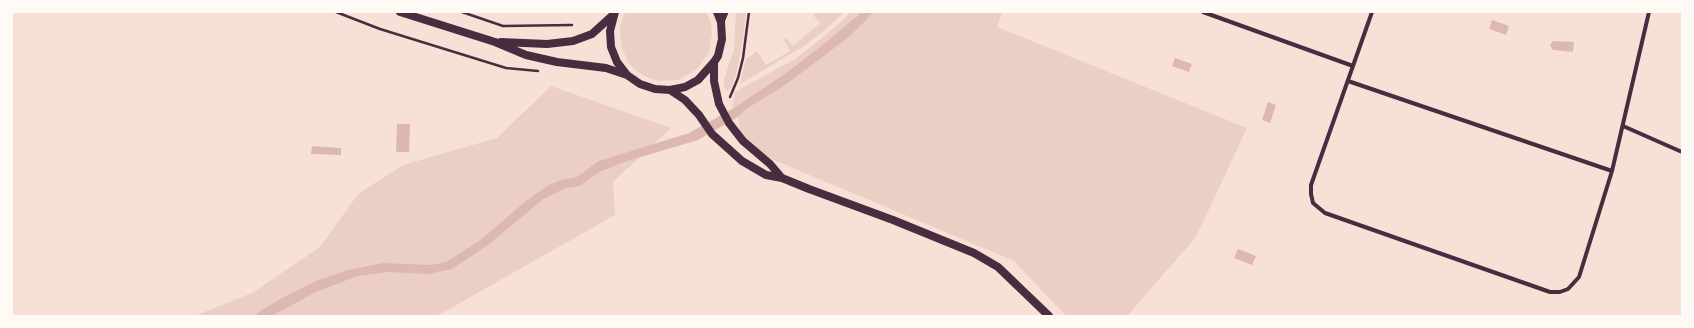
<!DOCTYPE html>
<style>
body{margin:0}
#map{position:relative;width:1694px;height:328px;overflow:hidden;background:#f7e1d7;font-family:"Noto Sans",sans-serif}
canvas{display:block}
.frame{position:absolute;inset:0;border:13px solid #fffaf5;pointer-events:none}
</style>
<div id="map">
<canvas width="1694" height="328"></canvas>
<div class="frame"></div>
</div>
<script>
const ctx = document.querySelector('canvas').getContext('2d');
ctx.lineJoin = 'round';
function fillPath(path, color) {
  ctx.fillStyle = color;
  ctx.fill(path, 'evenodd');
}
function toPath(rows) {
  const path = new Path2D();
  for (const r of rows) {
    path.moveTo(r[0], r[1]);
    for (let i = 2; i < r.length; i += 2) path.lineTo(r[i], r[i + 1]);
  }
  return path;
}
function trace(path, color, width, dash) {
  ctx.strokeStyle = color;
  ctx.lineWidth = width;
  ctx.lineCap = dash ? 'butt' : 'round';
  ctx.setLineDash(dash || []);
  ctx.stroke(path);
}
fillPath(toPath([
 [625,12,706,12,711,23,712,33,709,53,696,70,678,80,657,81,647,77,638,72,630,65,621,47,620,26],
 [736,12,746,12,743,39,736,75,732,86,726,92,724,85,724,79,734,49],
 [816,12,844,12,824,31,801,48,740,84,746,59,757,51,766,65,790,51,784,40,786,38,793,46,820,23,813,15],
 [851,12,1002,12,997,27,1247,128,1196,237,1127,316,1066,316,1014,261,743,147,738,117,732,107,735,92,795,59,833,29],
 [551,86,671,128,613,182,615,215,437,316,194,316,252,293,320,247,358,194,403,165,497,138]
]), '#ebcfc5');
fillPath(toPath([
 [862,12,874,12,851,35,820,59,782,87,746,109,738,117,698,140,624,162,599,172,580,186,566,188,551,195,542,200,488,245,452,269,429,274,389,272,357,276,314,293,272,316,253,316,280,299,316,281,348,270,383,263,431,265,446,262,479,241,526,201,547,186,561,180,577,177,599,161,689,133,734,108,782,76,824,44],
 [1492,20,1509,26,1506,35,1489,29],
 [1553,41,1574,42,1573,52,1553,50,1550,45],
 [1175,58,1192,64,1189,72,1172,66],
 [1268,102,1276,105,1270,123,1262,120],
 [397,124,410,124,409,152,396,152],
 [312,146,341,148,341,155,311,154],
 [1238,249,1256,256,1252,265,1234,258]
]), '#dcb8b0');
trace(toPath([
 [336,12,380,29,506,68,538,71],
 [462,12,503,26,572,25],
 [730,97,738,78,743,58,749,12]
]), '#4a2c40', 2.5);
trace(toPath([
 [1203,12,1353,66],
 [1372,12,1311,185,1311,194,1313,203,1325,213,1550,292,1560,292,1568,289,1579,277,1612,171,1649,12],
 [1348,81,1612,171],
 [1623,126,1682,152]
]), '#4a2c40', 4);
trace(toPath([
 [721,22,725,12]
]), '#4a2c40', 7);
trace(toPath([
 [400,12,495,42,526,55,557,62,606,68,627,75],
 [615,12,610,31,611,47,617,62,627,75,640,84,655,89,670,90,685,87,698,80,714,62,718,56,722,39,721,22,717,12],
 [501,42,547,44,573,41,592,34,613,15],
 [714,62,714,81,719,104,729,123,743,141,770,164,782,178],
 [670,90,685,100,699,115,712,134,742,161,766,175,782,178,809,189,893,220,974,253,998,267,1049,316]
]), '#4a2c40', 8);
</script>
